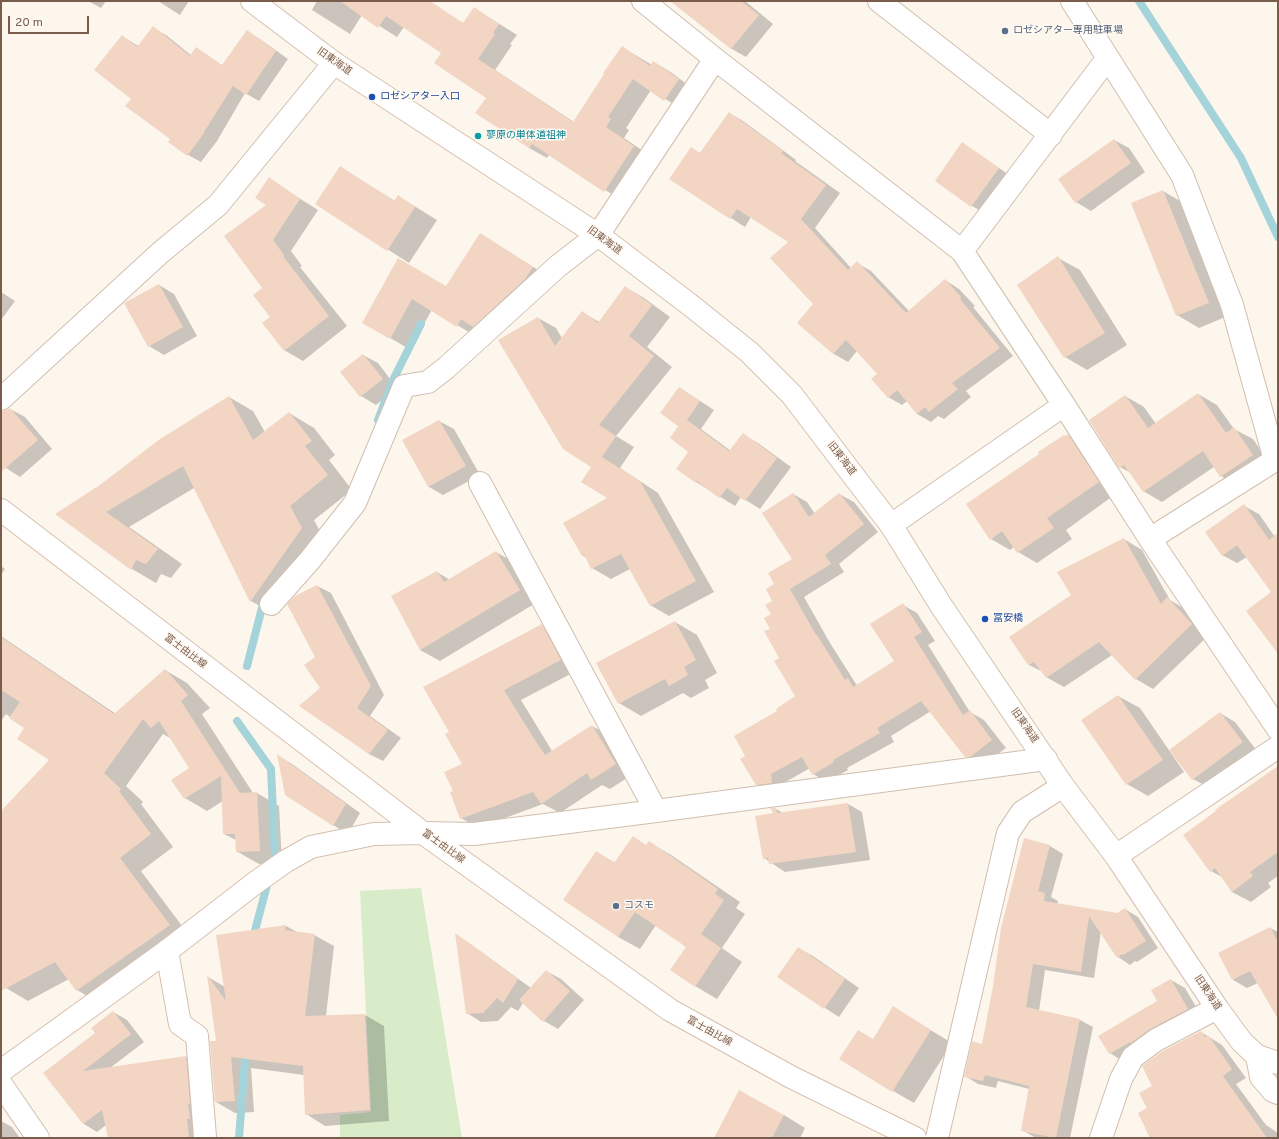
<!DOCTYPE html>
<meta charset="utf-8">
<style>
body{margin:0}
#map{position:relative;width:1279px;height:1139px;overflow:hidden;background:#fdf6ec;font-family:Overpass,sans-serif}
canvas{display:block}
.frame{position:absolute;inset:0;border:2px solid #7a5c4d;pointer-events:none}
.scale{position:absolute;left:8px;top:16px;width:81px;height:18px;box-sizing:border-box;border:2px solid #7a5c4d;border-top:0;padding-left:5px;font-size:12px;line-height:14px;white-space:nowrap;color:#7a5c4d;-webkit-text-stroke:3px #fffaf3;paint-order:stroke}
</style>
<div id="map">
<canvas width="1279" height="1139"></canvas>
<div class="frame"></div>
<div class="scale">20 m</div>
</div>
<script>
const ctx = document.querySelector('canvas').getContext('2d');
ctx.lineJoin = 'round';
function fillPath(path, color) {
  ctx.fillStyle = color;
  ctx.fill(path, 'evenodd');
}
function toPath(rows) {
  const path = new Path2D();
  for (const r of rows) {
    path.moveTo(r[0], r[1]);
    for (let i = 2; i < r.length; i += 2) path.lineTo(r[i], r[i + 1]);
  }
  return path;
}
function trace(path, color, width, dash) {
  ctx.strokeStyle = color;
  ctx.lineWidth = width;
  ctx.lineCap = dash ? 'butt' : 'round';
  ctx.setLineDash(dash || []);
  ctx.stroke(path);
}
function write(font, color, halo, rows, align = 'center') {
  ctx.font = font + ' Overpass,"Noto Sans JP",sans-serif';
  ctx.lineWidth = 3;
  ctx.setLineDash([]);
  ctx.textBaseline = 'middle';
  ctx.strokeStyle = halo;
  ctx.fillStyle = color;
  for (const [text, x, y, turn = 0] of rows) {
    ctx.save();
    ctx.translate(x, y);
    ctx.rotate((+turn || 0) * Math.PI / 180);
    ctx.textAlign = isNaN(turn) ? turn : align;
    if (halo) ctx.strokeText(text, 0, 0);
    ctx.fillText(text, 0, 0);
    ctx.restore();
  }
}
fillPath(toPath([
 [421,888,462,1138,340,1138,340,1115,371,1112,360,891]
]), '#d8ecc9');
fillPath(toPath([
 [88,1,106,1,101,8],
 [158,1,189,1,180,15],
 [317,1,406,1,432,4,464,24,474,8,517,35,510,44,512,45,495,70,574,122,622,47,652,65,654,62,672,73,696,91,683,110,651,90,626,128,629,130,624,138,652,157,623,201,549,155,547,158,529,148,487,97,442,53,404,27,397,37,362,15,350,34,312,10],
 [695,1,745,1,773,24,746,57,732,49,686,12],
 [153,28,166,35,192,56,197,49,223,66,247,31,260,39,288,59,259,101,245,93,217,141,201,162,188,155,170,141,171,139,132,99,122,36,138,46],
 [729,113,743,121,796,160,795,161,840,193,815,228,851,268,857,263,871,271,909,311,945,280,959,289,975,306,973,307,1013,356,966,391,971,397,944,419,938,416,931,422,917,414,907,401,902,405,888,397,878,374,857,351,848,362,834,354,798,323,814,304,789,242,751,217,745,227,671,179,700,153],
 [1114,140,1129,148,1145,172,1091,211,1076,202],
 [976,152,1012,177,986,214,972,206,936,181],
 [340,167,395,201,398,196,437,220,409,263,316,204],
 [269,179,318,210,291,251,302,266,300,267,347,326,303,361,284,350,271,317,264,288],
 [1163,191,1185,204,1230,315,1199,328,1177,315],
 [481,234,552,279,477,337,432,310,409,349,363,322,399,260,446,287],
 [1058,258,1080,270,1127,345,1087,370,1065,357],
 [159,285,174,294,197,336,164,355,149,346],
 [625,287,644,298,670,317,647,347,672,367,616,436,634,447,620,468,658,493,714,592,669,616,650,605,630,569,611,579,592,568,587,558,582,555,609,498,592,467,538,318,556,328,562,338,582,312,599,322],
 [1,292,15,301,1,320],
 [363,355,378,363,397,388,376,405,361,396,342,372],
 [680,388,714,410,701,429,731,451,743,435,758,443,791,467,760,509,741,497,735,506,696,482,690,451,679,426],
 [1198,394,1217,405,1234,429,1253,439,1271,466,1239,487,1221,476,1214,467,1162,502,1143,491,1131,473,1120,467,1125,396,1144,407,1156,424],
 [229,397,253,411,265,432,289,413,314,428,335,455,329,460,352,490,314,520,326,543,275,615,251,601,194,488,129,527,182,564,171,578,161,574,156,583,132,569,57,514,96,490],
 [10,409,25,417,52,449,20,477,6,468,1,463,1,414],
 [439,421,454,429,480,475,443,495,429,487,403,441],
 [1068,435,1087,447,1117,493,1066,530,1072,539,1037,563,1018,552,1014,547,1010,550,991,539],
 [793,494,807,502,815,514,839,494,854,502,878,532,839,564,844,572,804,597,830,643,856,684,858,685,895,662,903,605,917,613,935,641,928,645,970,712,984,720,1006,748,984,764,980,765,966,756,931,711,891,736,894,742,847,768,848,770,827,782,813,774,810,768,784,783,786,791,771,793,757,784,747,756,779,711,796,697,771,629,776,584,794,559],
 [1244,506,1259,514,1275,537,1278,537,1278,649,1276,590,1247,557,1237,563,1222,555],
 [1124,539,1142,550,1170,600,1185,609,1209,635,1153,689,1136,679,1112,655,1064,687,1046,677,1043,672,1029,665,1011,638,1072,595],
 [496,552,515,563,539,601,440,661,420,650,437,572,450,580],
 [1,566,5,569,1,575],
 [317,586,331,593,384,695,370,716,401,738,383,761,369,754,301,705,322,688,316,657],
 [675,622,697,635,717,673,705,680,709,688,691,698,683,693,641,716,619,703],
 [542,626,559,636,578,670,521,700,549,746,552,751,592,726,610,736,633,774,610,789,602,785,560,813,543,804,478,828,461,818,454,792,463,764,450,732],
 [1,636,116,714,165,670,187,683,210,708,202,714,253,793,257,793,279,806,282,863,259,864,236,851,236,840,224,834,223,801,207,811,185,798,173,780,191,768,172,739,163,734,126,786,143,802,141,804,173,847,141,871,191,938,99,1003,77,990,69,979,28,1001,6,988,1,982,1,813,50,760,26,728,6,714,1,721],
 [1118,696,1140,708,1184,772,1148,796,1127,784],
 [1220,713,1235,722,1257,751,1208,787,1193,779],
 [279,756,292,764,360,813,348,834,333,825],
 [1278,773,1278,876,1268,883,1271,887,1251,902,1232,892,1222,877,1211,871],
 [848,804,862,812,870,860,785,872,764,858,776,809,783,813],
 [1025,840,1050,846,1063,854,1051,897,1058,901,1057,905,1117,914,1125,909,1138,917,1158,948,1137,962,1135,961,1130,965,1118,957,1101,931,1094,978,1045,970,1039,1011,1080,1020,1093,1027,1070,1138,1036,1138,1022,1130,1029,1089,998,1081,996,1088,978,1084,965,1076,983,1045],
 [649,842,671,855,740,902,736,908,745,914,722,948,742,962,717,999,695,986,687,947,656,925,640,949,618,937,597,852,615,863,647,846],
 [286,926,297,932,314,935,334,946,326,1016,365,1015,384,1026,389,1121,325,1126,306,1114,304,1075,251,1068,254,1112,235,1113,216,1102,217,1041,208,977,225,987],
 [1270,928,1278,932,1278,1017,1258,983,1247,988,1233,980],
 [456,935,469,943,531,988,546,971,561,979,584,1000,558,1029,544,1021,523,1003,518,1011,511,1007,498,1021,481,1022,467,1013],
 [798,948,813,956,859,988,839,1017,825,1008,778,977],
 [1171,980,1185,988,1202,1017,1124,1062,1110,1053,1159,1001],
 [894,1008,952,1043,914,1103,893,1091,873,1040],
 [113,1012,127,1020,144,1042,110,1068,186,1057,200,1065,202,1138,109,1138,106,1125,97,1132,84,1124,45,1074,96,1033],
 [1201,1032,1222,1045,1246,1078,1236,1084,1266,1125,1278,1133,1278,1138,1151,1138,1148,1109,1154,1087],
 [784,1115,805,1128,800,1138,715,1138],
 [1,1121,12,1127,20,1138,1,1138]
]), '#0003');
trace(toPath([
 [1139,1,1241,158,1278,237],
 [378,420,394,378,421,324],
 [247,666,264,600],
 [237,721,271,769,275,857,272,865],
 [253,938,269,878],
 [239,1138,246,1048]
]), '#a5d3da', 8);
fillPath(toPath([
 [340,1,430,1,463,23,474,7,499,24,493,33,495,34,478,59,573,122,604,74,603,73,622,46,650,66,653,61,679,79,664,101,633,79,608,117,611,119,606,127,634,146,604,192,532,144,529,148,475,113,486,98,434,63,441,53,386,16,378,28],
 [670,1,741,1,759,15,731,49],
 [153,26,190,56,196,47,222,65,247,30,276,51,246,95,233,86,204,132,205,132,187,156,168,142,170,139,125,106,131,99,94,70,122,35,137,47],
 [729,112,783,151,781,153,826,185,801,219,848,270,857,261,906,313,945,279,961,297,960,299,1000,348,952,383,958,389,929,412,925,407,917,414,897,390,888,398,871,379,877,374,846,340,833,354,797,323,813,304,770,258,788,242,737,209,730,219,669,179,691,147,700,153],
 [1114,139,1131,163,1075,203,1058,179],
 [962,142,999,168,971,207,935,181],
 [340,166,394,201,398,195,415,207,387,251,315,204],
 [269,177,300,199,273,240,284,255,283,256,329,316,284,351,262,323,270,317,253,295,262,288,224,236,266,205,255,198],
 [1163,190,1209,303,1176,316,1131,203],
 [480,233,533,267,525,279,473,327,461,319,457,327,412,299,390,339,362,323,398,258,446,286],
 [1058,256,1105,333,1064,358,1017,285],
 [159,284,183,327,148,347,124,303],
 [625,286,652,305,629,336,654,356,599,425,616,436,602,457,640,481,696,581,650,606,621,554,591,569,584,554,582,556,563,523,607,498,581,482,591,467,563,449,498,340,538,317,555,346,582,311,598,323],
 [363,354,383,379,360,397,340,372],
 [679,387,700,401,687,420,729,451,743,433,777,458,745,501,727,488,719,498,697,481,696,483,676,469,688,452,670,438,678,426,660,413],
 [1198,393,1226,433,1234,427,1253,455,1220,477,1203,451,1143,492,1124,465,1119,468,1089,420,1125,395,1148,428],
 [229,396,253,440,289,412,312,441,305,446,328,475,290,506,302,528,250,602,183,466,106,512,158,549,146,564,136,560,131,570,55,514,95,488,96,488,160,439],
 [10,408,38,440,1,472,1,411,4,411],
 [439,420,466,466,428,487,402,440],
 [1068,434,1099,482,1047,518,1054,528,1017,553,1002,531,990,540,966,504,1039,454,1038,452,1064,435,1065,436],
 [793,493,809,517,839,493,864,524,825,555,831,564,790,589,816,635,817,635,845,680,848,678,853,687,894,661,870,624,903,603,922,632,914,637,963,715,970,710,992,740,970,757,965,757,921,701,877,728,880,733,833,760,834,762,812,775,802,757,771,774,772,783,756,785,740,759,745,756,734,736,777,711,776,709,795,696,774,661,779,658,764,631,770,629,764,618,771,614,765,605,772,601,766,589,774,584,768,573,792,559,762,513],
 [1244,504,1269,540,1278,533,1278,654,1246,611,1271,592,1237,545,1222,556,1205,532],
 [1124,538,1161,604,1167,597,1192,624,1135,680,1099,642,1046,678,1034,662,1028,665,1009,637,1071,595,1057,572],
 [496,551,520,590,420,650,391,596,437,571,444,582],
 [317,585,371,686,357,708,388,730,369,754,299,706,320,688,304,665,315,657,287,604,295,596],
 [675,621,696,660,684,667,688,675,669,686,665,679,618,704,596,663],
 [542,624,561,660,504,690,531,734,545,755,592,725,616,764,591,780,587,773,541,804,533,792,460,819,450,792,453,791,444,772,462,764,445,734,449,732,423,687],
 [1,637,114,714,165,669,188,695,181,701,240,793,257,792,260,851,236,852,235,834,223,834,221,776,184,799,171,780,189,768,159,721,151,728,143,719,104,773,121,789,119,791,151,834,120,858,170,925,76,991,55,962,1,991,1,811,49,760,17,739,24,728,9,718,20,702,1,690],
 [1118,695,1163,760,1126,785,1081,720],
 [1220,712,1243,742,1192,780,1169,750],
 [277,754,346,804,333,826,285,795],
 [1278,766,1278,852,1250,872,1253,876,1232,892,1215,868,1210,872,1183,835,1216,811,1215,810],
 [848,803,856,852,769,864,768,858,763,859,755,816,773,813,770,808,776,808,777,813],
 [633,836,646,845,649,841,718,889,715,894,724,900,701,934,721,948,695,987,670,970,686,947,635,912,618,937,563,900,596,851,614,863],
 [1024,838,1050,845,1038,891,1045,893,1044,901,1117,913,1125,908,1146,941,1123,955,1122,954,1117,958,1089,916,1081,972,1033,964,1026,1007,1080,1019,1056,1138,1021,1131,1029,1086,985,1075,983,1081,964,1077,972,1041,982,1044,993,986,1001,928],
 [286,925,285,930,315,934,305,1016,365,1014,370,1110,305,1115,303,1066,231,1057,235,1101,215,1102,210,1041,216,1041,207,975,226,1001,216,935],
 [1270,927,1278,942,1278,1019,1250,971,1232,980,1218,953],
 [455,933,518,979,503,1003,497,998,483,1013,466,1014],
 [798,947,845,979,824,1009,777,977],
 [546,970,570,991,543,1022,519,1000],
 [1171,979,1188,1009,1150,1029,1131,1043,1130,1042,1109,1054,1098,1036,1157,1001,1151,990],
 [893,1006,931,1030,892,1092,839,1059,858,1030,873,1039],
 [113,1011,131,1034,83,1071,186,1056,190,1104,188,1104,190,1119,187,1119,189,1138,108,1138,102,1110,83,1124,43,1073,95,1033,91,1028],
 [1201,1031,1205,1037,1208,1035,1232,1069,1223,1076,1267,1138,1150,1138,1138,1113,1147,1108,1139,1093,1152,1086,1142,1066,1163,1051],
 [739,1090,784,1115,772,1138,714,1138]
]), '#f3d5c3');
const street = toPath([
 [643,1,715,59,962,251,1064,405,1150,539,1278,729],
 [879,1,1051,135],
 [1072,1,1182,175,1232,305,1275,460,1150,539],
 [962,251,1107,59],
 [1,399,160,253,218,205,334,63],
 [480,483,656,811],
 [891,525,1064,405],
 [271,604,310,560,355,503,404,386,428,382,446,368,558,266,598,235,715,59],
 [423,833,474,834,656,811,1046,759],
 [1116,856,1278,747],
 [167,951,180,1024,197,1036,205,1137],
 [1257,1056,1261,1077,1273,1091,1278,1093],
 [1,1084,38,1138],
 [937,1138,1008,833,1022,812,1063,786],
 [1101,1138,1121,1079,1133,1057,1156,1040,1217,1008]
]);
const secondary = toPath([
 [252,1,334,63,598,235,689,304,749,352,792,395,891,525,942,607,1063,786,1116,856,1217,1008,1242,1042,1257,1056,1278,1063],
 [1,510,423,833,670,1010,791,1077,915,1138],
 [1,1071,167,951,255,883,286,861,311,847,374,834,423,833]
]);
trace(street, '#d1beb0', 24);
trace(secondary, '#d6c0b0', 24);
trace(street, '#fff', 22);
trace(secondary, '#fff', 22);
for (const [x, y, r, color] of [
 [1005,31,4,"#5c6f8a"],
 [372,97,4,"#1a4fb4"],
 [478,136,4,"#0f9aa8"],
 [985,619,4,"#1a4fb4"],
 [616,906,4,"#5c6f8a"]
]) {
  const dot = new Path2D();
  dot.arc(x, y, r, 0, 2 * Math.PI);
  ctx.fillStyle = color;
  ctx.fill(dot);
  trace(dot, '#fffaf3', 1.5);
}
write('10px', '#4e5e75', '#fffaf3', [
 ["ロゼシアター専用駐車場",1013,31],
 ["コスモ",624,906]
], 'left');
write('10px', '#7a5c4d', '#fffaf3', [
 ["旧東海道",334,62,35],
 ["旧東海道",604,241,36],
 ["旧東海道",841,459,52],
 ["富士由比線",185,652,37],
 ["旧東海道",1024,726,55],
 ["富士由比線",443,847,36],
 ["旧東海道",1207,993,56],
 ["富士由比線",709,1032,29]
]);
write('10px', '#164399', '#fffaf3', [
 ["ロゼシアター入口",380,97],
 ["冨安橋",993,619]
], 'left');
write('10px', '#0d838f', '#fffaf3', [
 ["蓼原の単体道祖神",486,136]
], 'left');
</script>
